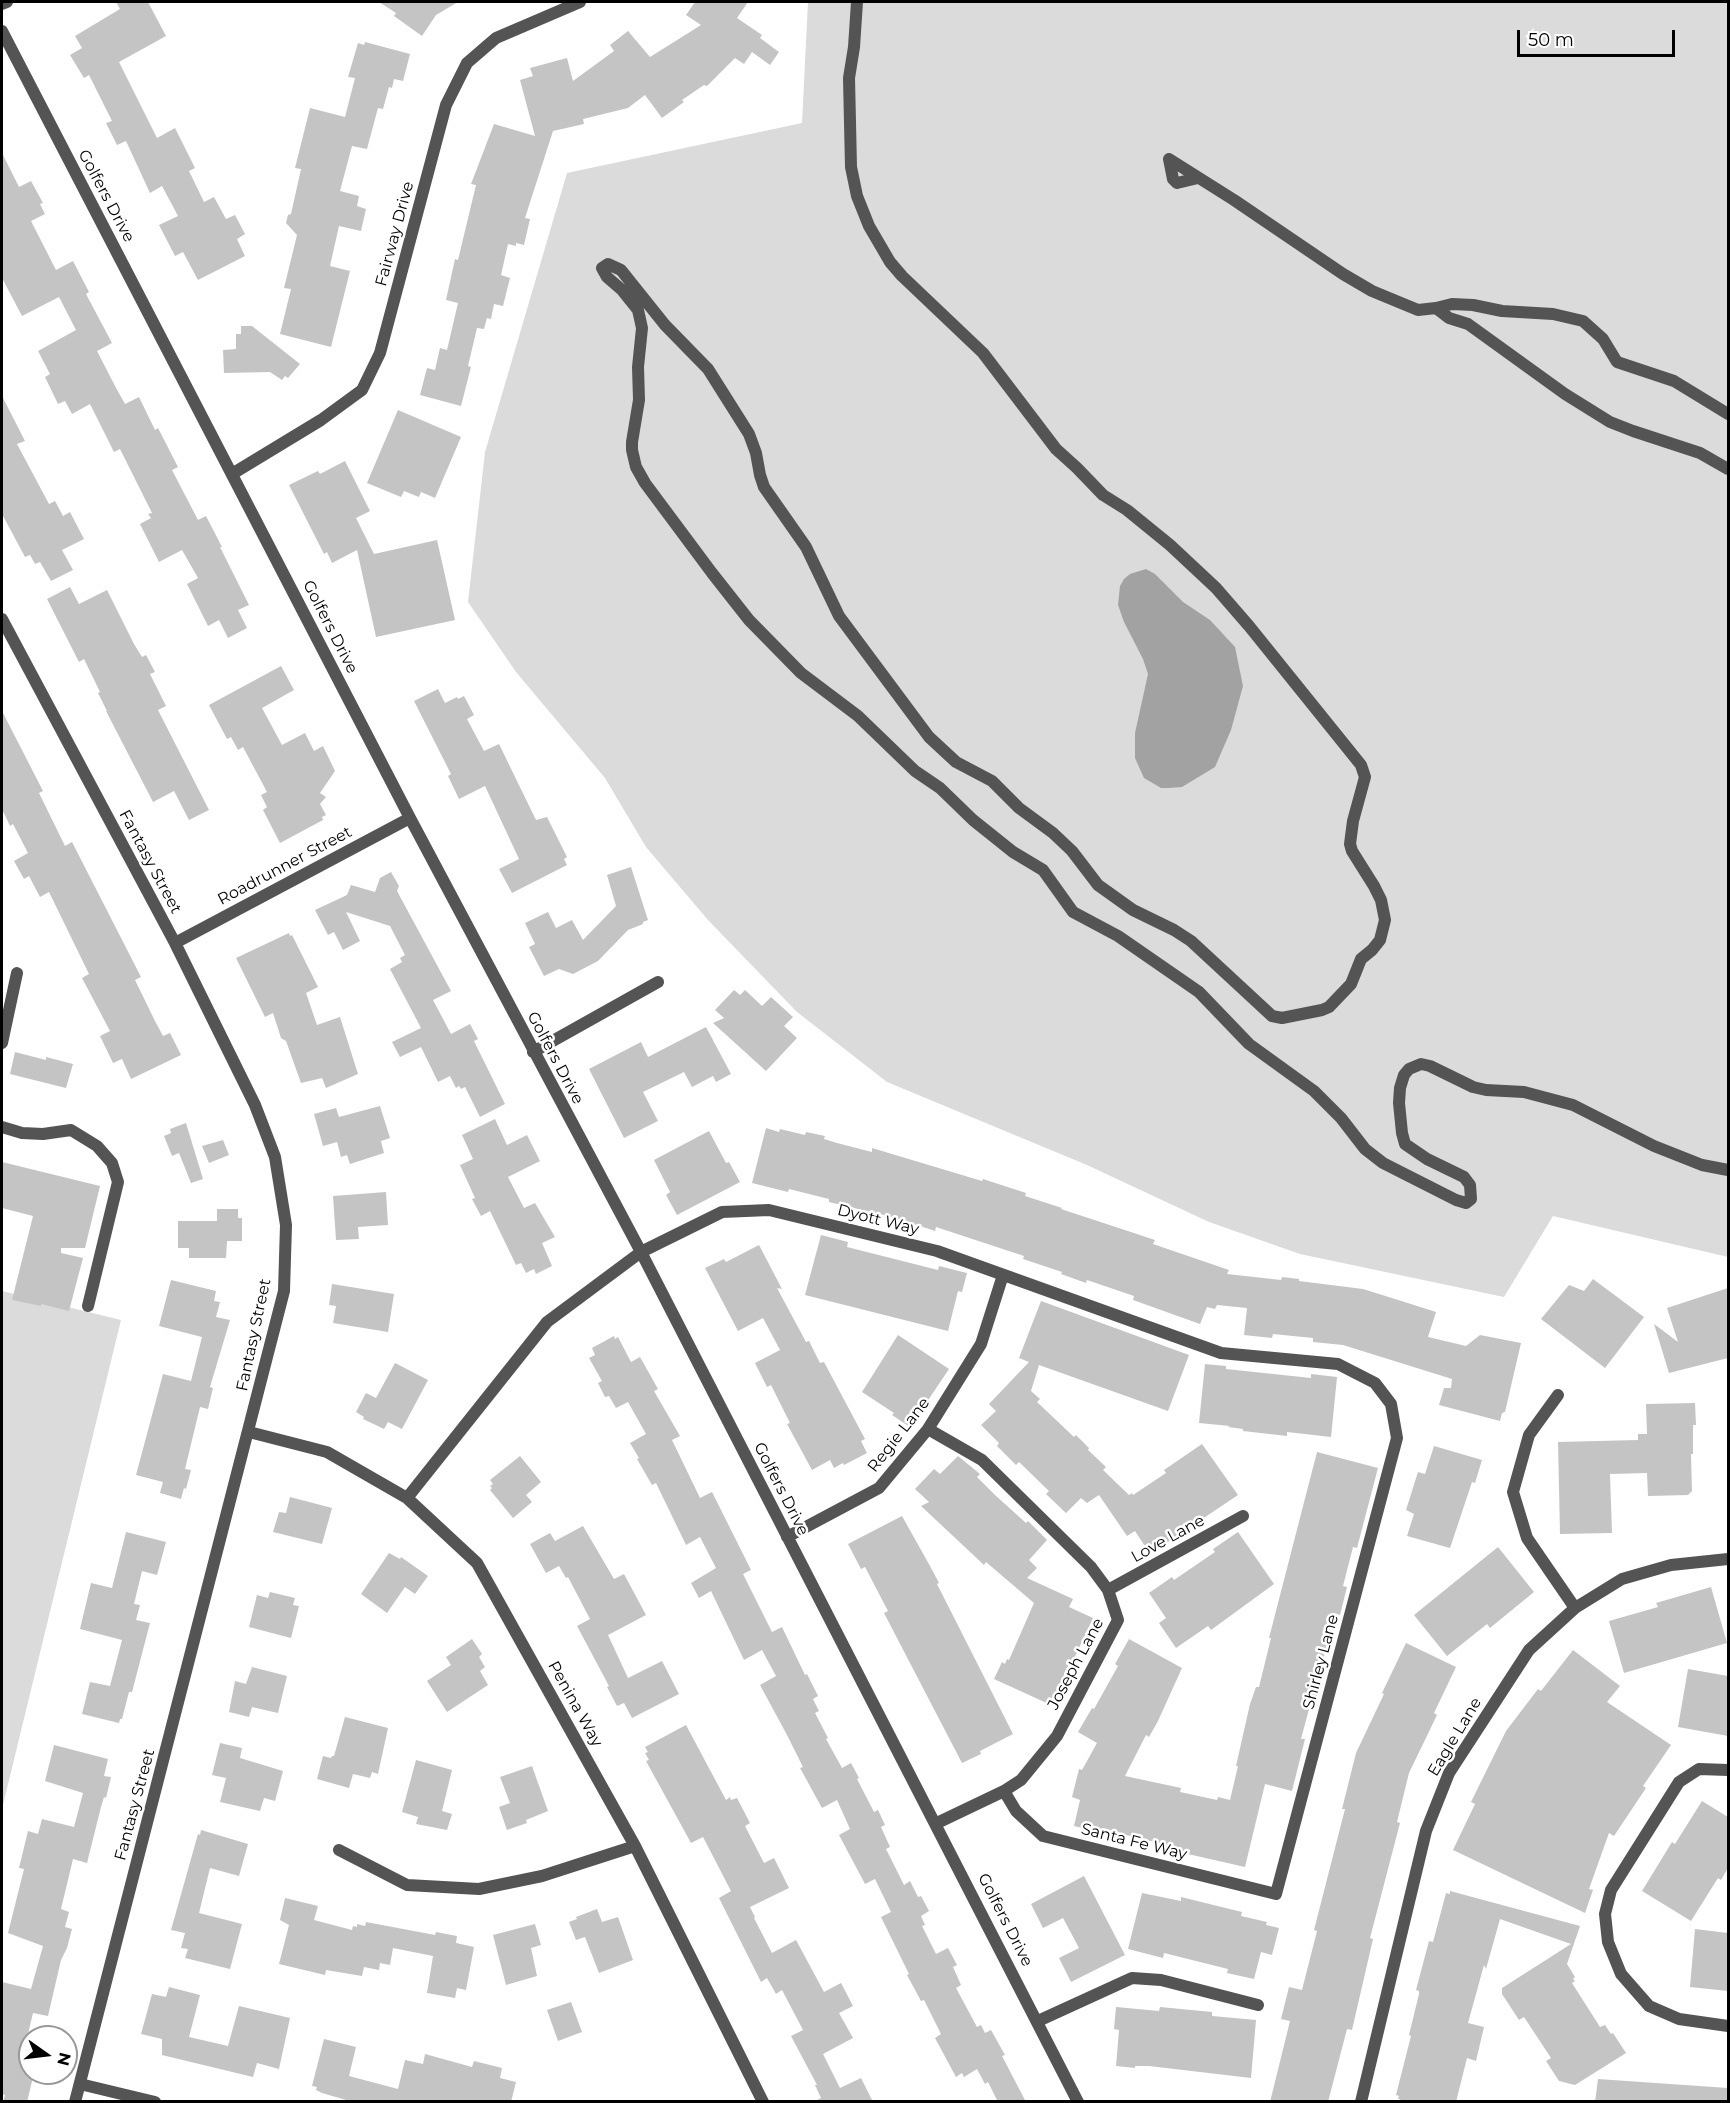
<!DOCTYPE html>
<style>
body{margin:0}
#map{position:relative;width:1730px;height:2103px;overflow:hidden;background:#fff;font-family:Montserrat,sans-serif}
canvas{display:block}
.frame{position:absolute;inset:0;border:3px solid #000;pointer-events:none}
.north{position:absolute;left:18px;top:2025px;width:60px;height:60px;box-sizing:border-box;background:#fff;border:2px solid #999;border-radius:50%;rotate:104deg;font-size:16px;font-weight:700;line-height:24px;text-align:center;color:#000}
.north::after{content:'';display:block;margin:auto;width:21px;height:27px;background:#000;clip-path:polygon(50% 0,100% 100%,50% 72%,0 100%)}
.scale{position:absolute;left:1517px;top:30px;width:158px;height:27px;box-sizing:border-box;border:3px solid #000;border-top:0;padding-left:8px;font-size:18px;line-height:21px;white-space:nowrap;color:#000;-webkit-text-stroke:4px #fff;paint-order:stroke}
</style>
<div id="map">
<canvas width="1730" height="2103"></canvas>
<div class="frame"></div>
<div class="north">N</div>
<div class="scale">50 m</div>
</div>
<script>
const ctx = document.querySelector('canvas').getContext('2d');
ctx.lineJoin = 'round';
function fillPath(path, color) {
  ctx.fillStyle = color;
  ctx.fill(path, 'evenodd');
}
function toPath(rows) {
  const path = new Path2D();
  for (const r of rows) {
    path.moveTo(r[0], r[1]);
    for (let i = 2; i < r.length; i += 2) path.lineTo(r[i], r[i + 1]);
  }
  return path;
}
function trace(path, color, width, dash) {
  ctx.strokeStyle = color;
  ctx.lineWidth = width;
  ctx.lineCap = dash ? 'butt' : 'round';
  ctx.setLineDash(dash || []);
  ctx.stroke(path);
}
function write(font, color, halo, rows, align = 'center') {
  ctx.font = font + ' Montserrat,sans-serif';
  ctx.lineWidth = 5;
  ctx.setLineDash([]);
  ctx.textBaseline = 'middle';
  ctx.strokeStyle = halo;
  ctx.fillStyle = color;
  for (const [text, x, y, turn = 0] of rows) {
    ctx.save();
    ctx.translate(x, y);
    ctx.rotate((+turn || 0) * Math.PI / 180);
    ctx.textAlign = isNaN(turn) ? turn : align;
    if (halo) ctx.strokeText(text, 0, 0);
    ctx.fillText(text, 0, 0);
    ctx.restore();
  }
}
fillPath(toPath([
 [808,2,1728,2,1728,1257,1553,1216,1504,1297,1300,1254,1209,1222,1087,1165,887,1082,797,1012,708,920,646,847,605,778,516,672,468,602,485,452,567,173,802,123],
 [2,1291,121,1320,2,1809]
]), '#dbdbdb');
fillPath(toPath([
 [1146,569,1155,574,1183,602,1210,620,1235,647,1243,686,1231,730,1215,767,1182,787,1169,788,1161,788,1144,778,1135,758,1135,733,1148,674,1143,659,1124,622,1118,605,1120,586,1124,579,1130,574]
]), '#a2a2a2');
fillPath(toPath([
 [116,2,148,2,166,36,119,62,157,138,175,128,195,168,189,171,204,202,214,197,226,219,235,215,245,234,237,239,245,256,198,280,183,252,175,256,159,225,178,216,162,186,150,193,126,141,117,145,106,123,112,121,89,75,84,78,70,55,82,48,75,36,120,9],
 [379,2,458,2,436,15,422,36,394,16,396,13],
 [695,2,748,2,737,18,762,35,760,38,779,52,770,65,752,52,744,64,735,58,707,86,704,85,682,100,684,102,662,118,645,95,628,108,583,119,584,124,553,131,525,218,530,219,524,245,516,243,516,246,508,244,501,275,510,278,503,306,494,304,491,319,487,318,484,329,477,328,468,366,471,367,461,406,420,395,427,368,435,370,440,348,447,350,458,303,446,300,455,259,458,260,476,185,471,184,494,124,535,136,520,80,533,76,530,68,567,58,573,81,614,51,610,45,628,31,650,57,701,25,686,15],
 [365,42,410,54,403,81,394,79,392,88,389,87,383,109,378,108,367,149,352,146,340,191,359,196,357,206,366,209,361,231,339,226,330,266,350,271,331,347,280,334,291,289,284,288,297,235,286,223,288,215,291,214,301,169,295,168,310,108,345,117,355,78,348,77,358,43,364,45],
 [2,153,19,187,31,181,43,203,40,204,45,214,31,221,56,270,73,261,89,292,86,294,112,343,97,351,115,386,125,404,139,397,155,430,158,428,178,467,172,470,198,520,206,516,222,547,220,547,249,605,238,610,247,628,228,638,219,620,208,626,187,584,198,578,182,550,159,562,140,524,151,518,148,514,152,513,120,449,114,452,90,404,72,414,65,401,58,404,45,377,50,374,38,351,76,330,59,297,22,316,2,278],
 [241,326,252,326,300,364,288,378,285,376,282,380,270,372,224,373,223,350,236,349,236,334,241,334],
 [2,396,25,441,17,444,49,504,55,501,63,516,70,512,84,539,62,550,73,570,51,581,40,562,35,564,30,555,25,557,2,514],
 [398,410,461,437,435,498,421,492,419,497,404,491,401,497,367,483],
 [345,461,370,511,356,518,374,554,437,540,455,620,376,637,357,550,332,563,327,552,324,554,289,485,318,471,320,474],
 [70,587,79,604,107,590,134,644,142,657,146,655,155,672,150,674,166,706,158,710,209,810,189,820,174,791,153,802,106,711,107,711,98,693,100,692,84,659,79,662,47,599],
 [281,666,294,690,262,708,282,745,305,733,314,751,323,746,335,771,320,793,326,797,320,804,326,815,322,817,323,820,280,843,263,810,267,807,261,795,267,792,243,747,238,750,231,737,227,739,209,705],
 [438,689,445,703,457,697,458,699,464,696,474,715,467,719,484,751,499,744,536,820,547,817,567,857,564,859,567,865,512,893,499,869,519,859,485,786,459,799,448,776,451,774,414,701],
 [2,711,43,791,39,793,65,846,72,842,141,977,135,980,155,1021,163,1036,170,1033,181,1055,131,1079,122,1059,113,1063,100,1036,110,1031,82,978,89,974,49,892,40,897,29,876,24,879,14,861,28,853,13,824,10,826,2,809],
 [631,867,648,920,643,922,643,924,628,930,598,961,573,974,559,969,544,976,529,947,535,944,525,923,548,912,556,928,572,920,583,940,616,906,607,875],
 [391,872,399,886,397,891,451,991,433,1000,451,1034,470,1024,478,1039,474,1041,505,1104,480,1117,465,1087,461,1089,459,1086,456,1088,450,1076,438,1082,421,1047,400,1057,392,1042,421,1028,390,969,402,962,400,958,405,955,390,926,346,912,360,941,343,950,334,932,328,935,315,910,347,895,351,885,375,892,380,878],
 [289,933,290,936,292,935,318,987,306,993,317,1025,340,1017,358,1074,326,1088,322,1078,301,1083,286,1041,281,1038,273,1013,265,1017,236,958],
 [734,990,740,995,745,990,762,1006,771,997,793,1017,784,1026,797,1038,766,1071,713,1023,724,1018,715,1010],
 [706,1027,731,1074,716,1082,713,1076,692,1087,684,1072,643,1092,658,1121,624,1138,589,1069,641,1042,648,1057],
 [15,1052,46,1060,46,1057,73,1064,66,1088,10,1074],
 [380,1106,390,1138,381,1141,384,1153,350,1164,347,1155,341,1157,337,1142,323,1146,314,1114,336,1108,339,1117],
 [495,1119,507,1145,527,1135,540,1161,508,1177,524,1208,535,1203,555,1237,542,1243,552,1266,536,1274,534,1269,526,1273,521,1263,516,1265,490,1211,481,1216,472,1199,475,1198,460,1165,473,1159,462,1135],
 [186,1123,203,1179,191,1183,179,1153,172,1156,164,1136,171,1133,170,1129],
 [766,1128,779,1132,780,1129,805,1135,806,1132,825,1136,824,1139,837,1143,872,1152,872,1148,982,1181,983,1179,1026,1193,1025,1196,1062,1208,1061,1209,1155,1240,1153,1244,1229,1270,1227,1274,1281,1280,1282,1277,1299,1279,1299,1281,1363,1289,1395,1299,1436,1312,1428,1337,1466,1346,1480,1335,1521,1343,1505,1412,1502,1413,1500,1421,1439,1405,1444,1388,1451,1388,1452,1379,1343,1345,1313,1342,1313,1338,1273,1334,1272,1338,1244,1335,1247,1308,1217,1305,1215,1309,1207,1307,1200,1324,1133,1300,1134,1296,1087,1280,1086,1283,1061,1274,1062,1272,1023,1259,1024,1256,936,1227,935,1231,896,1218,829,1202,829,1199,789,1189,788,1192,752,1183],
 [709,1131,726,1163,729,1162,740,1182,677,1215,666,1195,670,1192,654,1160],
 [223,1140,229,1155,209,1163,202,1146],
 [2,1162,100,1186,85,1248,61,1248,61,1253,83,1258,69,1311,41,1304,41,1306,12,1300,33,1216,2,1208],
 [386,1192,388,1225,358,1227,359,1239,336,1240,333,1196],
 [217,1209,238,1209,238,1218,242,1218,242,1241,227,1241,226,1258,189,1258,189,1248,178,1248,178,1221,217,1221],
 [821,1235,848,1242,847,1247,938,1270,939,1266,967,1273,962,1292,958,1291,948,1331,805,1295],
 [759,1245,782,1289,777,1288,806,1342,809,1341,820,1363,824,1362,865,1439,861,1441,867,1453,844,1465,843,1463,834,1468,830,1460,812,1470,787,1424,790,1423,771,1385,767,1387,755,1363,780,1350,763,1318,738,1331,705,1268,724,1259,726,1262],
 [1593,1279,1644,1317,1605,1368,1541,1319,1569,1285,1584,1291],
 [171,1280,216,1291,214,1301,220,1302,216,1317,230,1320,210,1387,213,1388,208,1409,200,1407,185,1469,191,1470,186,1489,184,1488,181,1499,160,1493,163,1482,136,1475,163,1374,191,1381,202,1337,159,1326],
 [332,1284,394,1294,388,1332,333,1323,336,1306,329,1305],
 [1728,1288,1728,1358,1669,1373,1654,1324,1678,1342,1667,1308],
 [1041,1301,1189,1355,1168,1411,1039,1365,1031,1391,1040,1399,1037,1402,1074,1437,1076,1435,1089,1448,1088,1450,1106,1467,1103,1470,1129,1495,1132,1493,1133,1495,1166,1473,1164,1470,1202,1444,1238,1495,1150,1554,1135,1531,1127,1536,1099,1495,1087,1503,1081,1498,1066,1513,1046,1494,1049,1491,1019,1462,1016,1465,997,1446,999,1443,981,1425,996,1411,989,1404,1029,1362,1019,1358],
 [898,1335,949,1369,910,1427,892,1415,894,1413,862,1392],
 [614,1336,615,1339,618,1337,631,1362,640,1357,658,1389,654,1391,680,1436,672,1440,700,1498,712,1492,751,1570,743,1574,772,1632,782,1627,805,1675,807,1674,818,1696,813,1699,819,1711,815,1713,828,1738,826,1739,842,1768,851,1763,859,1778,857,1779,874,1812,878,1810,885,1825,881,1827,890,1847,886,1849,904,1885,910,1881,918,1897,921,1896,929,1911,921,1916,925,1925,922,1926,936,1954,948,1948,957,1965,953,1967,961,1985,956,1988,977,2027,981,2025,985,2033,991,2030,1005,2055,1002,2056,1026,2102,998,2102,988,2082,985,2084,977,2069,964,2077,962,2073,956,2077,935,2038,941,2034,924,2000,921,2001,907,1975,909,1974,881,1917,891,1912,875,1879,865,1884,839,1835,850,1829,837,1800,822,1808,800,1768,803,1767,787,1735,760,1685,776,1676,762,1650,744,1660,711,1591,699,1598,691,1583,716,1568,700,1537,686,1545,656,1483,652,1485,637,1459,639,1458,630,1443,646,1434,628,1402,616,1408,609,1396,605,1397,598,1383,602,1381,589,1358,595,1355,592,1348],
 [395,1363,428,1380,402,1429,388,1422,384,1429,363,1419,364,1417,356,1412,366,1393,376,1398],
 [1205,1364,1226,1366,1226,1369,1311,1378,1311,1374,1337,1377,1331,1437,1287,1432,1287,1436,1243,1431,1243,1429,1228,1427,1230,1426,1199,1423],
 [1695,1403,1696,1425,1693,1425,1693,1454,1691,1454,1692,1491,1688,1495,1648,1496,1647,1473,1610,1474,1612,1533,1560,1534,1558,1442,1638,1440,1638,1434,1647,1434,1646,1404],
 [1434,1446,1482,1460,1475,1483,1472,1482,1450,1548,1407,1536,1414,1514,1406,1510,1418,1472,1425,1474],
 [1317,1452,1378,1468,1357,1548,1353,1547,1343,1586,1347,1587,1340,1615,1334,1613,1320,1672,1323,1673,1316,1699,1312,1698,1301,1739,1305,1739,1292,1791,1265,1784,1245,1867,1166,1849,1167,1845,1126,1835,1125,1838,1074,1826,1080,1800,1072,1797,1079,1769,1082,1770,1097,1743,1078,1732,1092,1708,1094,1709,1118,1666,1115,1664,1129,1639,1182,1668,1158,1721,1149,1737,1146,1735,1125,1776,1181,1788,1180,1792,1217,1800,1218,1797,1230,1800,1238,1766,1236,1766,1250,1704,1256,1687,1259,1687,1271,1638,1269,1638],
 [520,1456,541,1482,526,1495,532,1502,513,1518,490,1490,492,1488,490,1486,493,1484,490,1480],
 [958,1456,980,1474,977,1477,995,1495,1026,1523,1028,1521,1047,1540,1029,1560,1037,1568,1027,1578,1073,1599,1069,1607,1093,1618,1071,1665,1069,1664,1051,1705,994,1679,1002,1662,1005,1664,1007,1659,1009,1660,1034,1603,986,1562,984,1565,921,1506,929,1502,915,1489,934,1469,940,1474],
 [290,1497,332,1508,322,1544,273,1532,279,1512,286,1513],
 [902,1516,930,1566,939,1583,937,1584,1013,1734,980,1751,981,1754,962,1763,884,1613,888,1611,865,1567,861,1569,848,1544],
 [583,1526,614,1579,624,1574,646,1615,608,1635,628,1678,662,1661,679,1694,632,1718,624,1703,617,1706,607,1687,609,1686,577,1626,590,1619,568,1577,566,1578,559,1566,546,1573,530,1544,550,1533,555,1541],
 [126,1532,166,1542,157,1575,142,1571,134,1604,140,1605,136,1620,150,1623,132,1692,129,1692,122,1719,120,1719,119,1723,82,1714,90,1682,110,1686,122,1640,80,1629,91,1583,112,1588],
 [1238,1532,1274,1584,1211,1630,1208,1626,1176,1648,1159,1623,1166,1618,1149,1593,1172,1577,1174,1580,1215,1552,1213,1549],
 [1498,1547,1534,1592,1490,1628,1487,1624,1447,1656,1414,1615],
 [389,1553,400,1559,401,1557,428,1576,415,1594,405,1587,387,1613,361,1594],
 [1711,1587,1727,1643,1624,1673,1609,1621,1658,1607,1656,1603],
 [270,1592,295,1598,293,1605,299,1606,291,1638,249,1627,257,1595,268,1598],
 [472,1639,482,1654,479,1657,485,1667,480,1671,488,1685,447,1712,427,1681,451,1665,446,1657],
 [1406,1643,1456,1667,1434,1713,1437,1715,1409,1773,1397,1822,1400,1823,1370,1938,1373,1939,1352,2030,1347,2029,1328,2102,1270,2102,1290,2021,1281,2019,1289,1987,1302,1990,1317,1931,1314,1930,1345,1809,1342,1809,1356,1753,1384,1694,1382,1693],
 [1573,1650,1620,1686,1607,1702,1671,1745,1643,1786,1646,1788,1614,1836,1609,1833,1589,1889,1593,1890,1585,1913,1453,1850,1475,1804,1471,1802,1506,1731,1538,1689,1541,1691],
 [252,1667,287,1676,278,1713,252,1707,249,1717,229,1712,235,1681,246,1684],
 [1688,1669,1728,1676,1728,1736,1678,1727],
 [345,1717,388,1728,378,1774,372,1772,370,1778,353,1774,349,1788,317,1779,323,1756,331,1758,332,1756,334,1756],
 [686,1725,726,1800,730,1797,731,1800,737,1798,750,1823,745,1826,764,1863,774,1858,789,1888,750,1907,755,1917,754,1918,772,1953,796,1940,824,1992,841,1983,853,2006,839,2013,853,2038,823,2054,840,2088,861,2078,873,2102,813,2102,821,2098,815,2085,817,2085,791,2036,803,2030,782,1990,776,1994,767,1978,761,1982,719,1898,731,1891,703,1837,691,1843,646,1761,649,1760,645,1753,648,1752,645,1747],
 [220,1743,242,1748,240,1758,283,1771,275,1801,264,1798,260,1811,220,1802,226,1778,212,1775],
 [54,1745,108,1759,104,1776,111,1777,106,1798,104,1797,101,1807,87,1863,73,1859,61,1909,69,1912,65,1927,72,1929,67,1948,61,1960,48,2016,33,2013,21,2064,30,2067,30,2073,34,2073,27,2102,3,2102,5,2095,2,2094,2,1982,31,1989,43,1946,8,1933,24,1869,19,1868,28,1831,38,1834,42,1819,74,1827,83,1793,45,1781],
 [416,1760,452,1770,442,1811,452,1814,447,1830,416,1824,418,1817,402,1812],
 [532,1766,548,1811,526,1820,527,1823,507,1830,499,1807,510,1803,500,1777],
 [1702,1801,1728,1817,1728,1868,1721,1880,1718,1878,1691,1921,1642,1891,1672,1842,1675,1844],
 [201,1830,248,1844,239,1876,210,1868,199,1913,242,1924,230,1969,185,1958,188,1949,181,1948,185,1933,171,1930,198,1834,200,1835],
 [1084,1876,1125,1955,1071,1982,1059,1958,1079,1948,1063,1918,1043,1928,1031,1904],
 [1450,1891,1580,1926,1567,1964,1575,1977,1573,1979,1575,1981,1572,1983,1600,2027,1605,2025,1611,2034,1613,2033,1626,2053,1575,2085,1559,2081,1546,2061,1551,2058,1524,2017,1519,2020,1502,1994,1502,1988,1571,1944,1500,1919,1486,1969,1484,1965,1468,2023,1484,2027,1476,2061,1467,2058,1456,2102,1408,2102,1398,2099,1399,2096,1396,2095,1411,2036,1409,2035,1419,1994,1419,1991,1416,1990,1429,1941,1433,1942,1446,1893,1450,1894],
 [1142,1893,1181,1901,1181,1897,1242,1912,1241,1916,1267,1922,1266,1925,1279,1928,1272,1955,1261,1952,1254,1979,1227,1973,1228,1969,1164,1953,1163,1958,1128,1949],
 [285,1898,318,1906,314,1920,352,1930,353,1926,357,1927,357,1924,365,1926,366,1922,435,1935,436,1932,457,1936,456,1943,474,1947,466,1990,457,1988,455,1998,427,1993,433,1956,393,1948,390,1965,380,1963,379,1970,364,1967,362,1976,326,1970,325,1975,279,1964,289,1925,280,1920],
 [597,1909,602,1922,618,1917,633,1960,599,1973,585,1937,576,1940,569,1922,577,1919,576,1917],
 [535,1924,541,1945,531,1948,537,1976,506,1985,493,1935],
 [1695,1929,1728,1933,1728,1991,1690,1987],
 [169,1987,200,1995,189,2037,228,2046,239,2006,290,2018,279,2069,257,2063,253,2077,162,2055,162,2039,141,2034,152,1994,166,1997],
 [571,2002,582,2032,558,2041,547,2010],
 [1116,2007,1159,2011,1160,2007,1212,2012,1212,2016,1256,2020,1251,2078,1149,2066,1135,2066,1135,2068,1116,2066,1119,2030,1114,2029],
 [324,2039,356,2047,349,2076,398,2089,405,2060,423,2064,425,2054,472,2067,474,2061,502,2068,500,2078,516,2082,511,2102,353,2102,322,2093,316,2090,317,2087,312,2086],
 [1598,2079,1728,2088,1728,2102,1595,2102]
]), '#c4c4c4');
trace(toPath([
 [857,2,854,47,849,78,851,167,857,196,869,226,890,262,902,276,983,353,1056,449,1077,468,1103,495,1127,510,1170,545,1216,588,1249,626,1361,765,1365,777,1353,821,1350,844,1352,851,1374,886,1381,900,1385,920,1380,940,1372,950,1361,959,1351,984,1329,1007,1322,1010,1282,1018,1272,1016,1191,941,1174,930,1133,910,1098,885,1072,851,1053,833,1019,808,992,781,956,762,929,737,839,616,806,547,764,487,760,475,756,453,749,434,708,369,665,325,621,270,608,264,602,268,607,277,622,290,638,310,642,328,638,367,639,400,632,442,632,450,636,467,645,483,712,573,749,620,801,673,858,716,915,771,940,788,973,820,1013,852,1043,870,1073,912,1118,936,1199,992,1249,1044,1314,1091,1341,1118,1365,1149,1383,1163,1456,1200,1466,1203,1471,1199,1470,1185,1464,1177,1427,1159,1405,1144,1402,1133,1399,1103,1400,1088,1404,1075,1409,1069,1421,1064,1430,1066,1473,1087,1486,1090,1524,1092,1573,1105,1654,1146,1702,1165,1728,1170],
 [1198,178,1177,183,1173,179,1169,159,1234,200,1343,274,1372,291,1418,310,1436,308],
 [1728,414,1674,381,1617,362,1603,339,1583,321,1553,314,1502,311,1473,305,1452,304,1436,308,1449,318,1468,324,1565,394,1610,422,1633,431,1700,453,1728,469]
]), '#545454', 12);
trace(toPath([
 [2,4,7,2],
 [2,31,410,818,641,1252,1078,2102],
 [232,474,321,420,362,390,380,353,446,105,467,63,496,38,580,2],
 [2,619,175,943,255,1105,275,1157,286,1225,284,1291,75,2102],
 [175,943,410,818],
 [2,1043,17,973],
 [533,1052,658,982],
 [2,1127,22,1133,43,1134,71,1130,97,1146,112,1163,118,1182,88,1306],
 [1558,1395,1529,1435,1513,1492,1527,1538,1575,1608],
 [928,1429,982,1460,1091,1567,1108,1590,1118,1620,1057,1736,1021,1780,1004,1791,937,1823],
 [249,1432,327,1452,407,1498,477,1563,635,1846,763,2102],
 [407,1498,547,1322,641,1252,722,1212,769,1210,937,1251,1221,1353,1338,1364,1375,1383,1391,1404,1397,1438,1276,1894,1043,1836,1016,1811,1004,1791],
 [787,1537,879,1488,928,1429,981,1344,1003,1275],
 [1108,1590,1243,1516],
 [1728,1770,1699,1769,1679,1782,1611,1890,1605,1914,1608,1942,1621,1974,1649,2006,1679,2019,1728,2026],
 [339,1850,407,1885,479,1889,542,1876,635,1846],
 [1038,2021,1132,1978,1161,1980,1258,2005],
 [80,2084,155,2102],
 [1361,2102,1426,1831,1449,1773,1529,1650,1575,1608,1622,1579,1671,1565,1728,1559]
]), '#545454', 12);
write('16px', '#000', '#fff', [
 ["Golfers Drive",106,196,62],
 ["Fairway Drive",395,234,-75],
 ["Golfers Drive",330,627,63],
 ["Fantasy Street",150,862,62],
 ["Roadrunner Street",285,866,-28],
 ["Golfers Drive",555,1058,62],
 ["Dyott Way",878,1220,14],
 ["Fantasy Street",254,1335,-78],
 ["Regie Lane",899,1435,-52],
 ["Golfers Drive",781,1489,63],
 ["Love Lane",1168,1539,-29],
 ["Shirley Lane",1321,1662,-75],
 ["Joseph Lane",1076,1664,-62],
 ["Penina Way",575,1704,61],
 ["Eagle Lane",1455,1737,-59],
 ["Fantasy Street",135,1805,-75],
 ["Santa Fe Way",1134,1842,14],
 ["Golfers Drive",1005,1920,63]
]);
</script>
